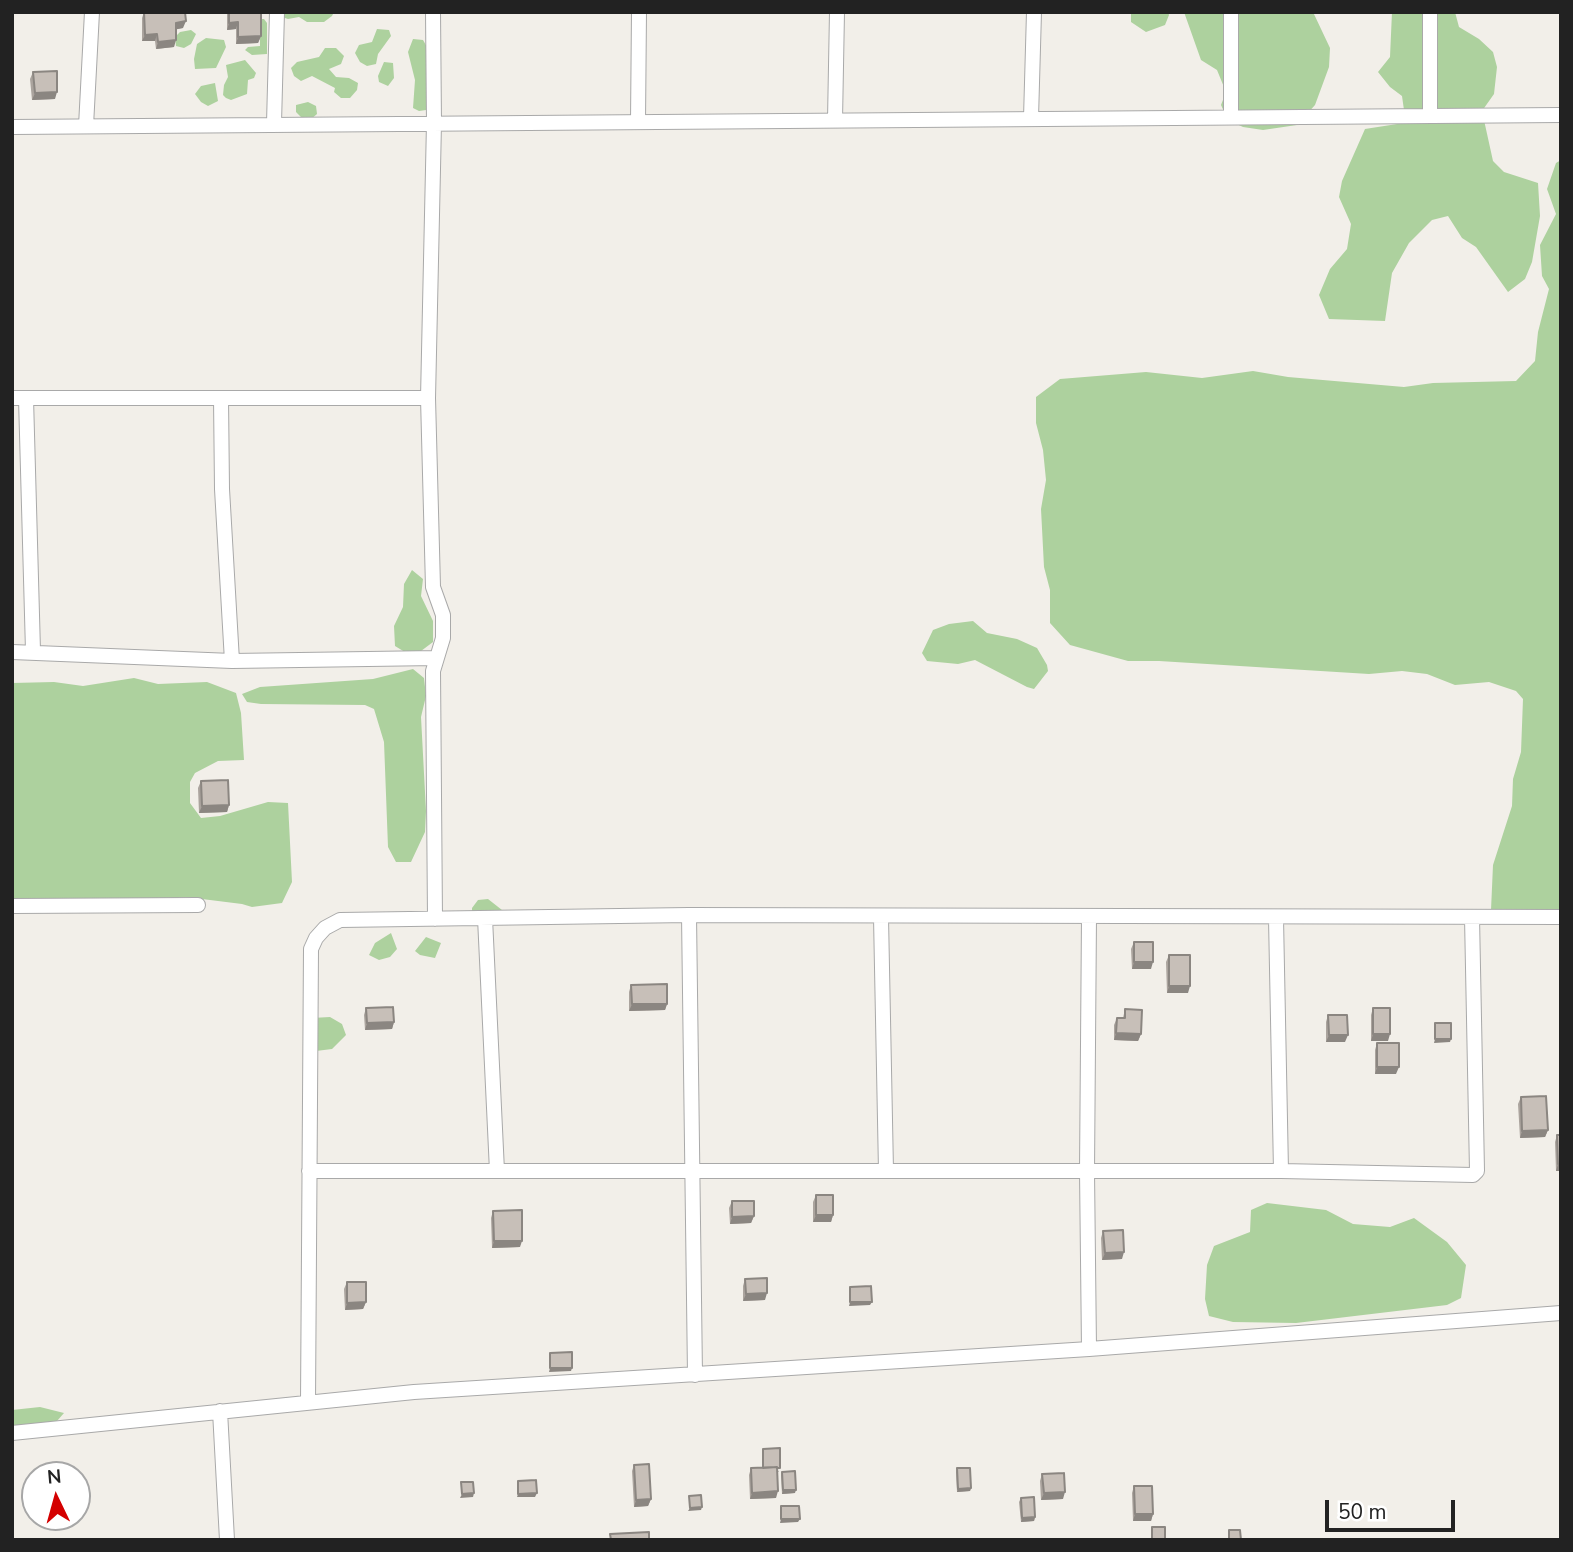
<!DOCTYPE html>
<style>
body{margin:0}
#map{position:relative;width:1573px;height:1552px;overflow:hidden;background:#f2efe9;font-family:"Nunito Sans",sans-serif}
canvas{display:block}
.frame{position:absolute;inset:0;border:14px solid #222;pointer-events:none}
.north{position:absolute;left:21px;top:1461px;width:70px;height:70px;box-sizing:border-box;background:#fff;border:2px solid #a7a7a7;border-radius:50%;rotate:355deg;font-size:19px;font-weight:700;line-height:28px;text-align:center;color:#222}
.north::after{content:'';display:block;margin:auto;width:24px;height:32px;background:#d40000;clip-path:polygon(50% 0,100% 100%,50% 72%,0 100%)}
.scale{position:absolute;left:1325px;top:1500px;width:130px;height:32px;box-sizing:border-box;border:4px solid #222;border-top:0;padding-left:9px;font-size:21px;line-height:24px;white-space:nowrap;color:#222;-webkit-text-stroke:5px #fff;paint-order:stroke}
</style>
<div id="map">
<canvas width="1573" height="1552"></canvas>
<div class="frame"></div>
<div class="north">N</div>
<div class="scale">50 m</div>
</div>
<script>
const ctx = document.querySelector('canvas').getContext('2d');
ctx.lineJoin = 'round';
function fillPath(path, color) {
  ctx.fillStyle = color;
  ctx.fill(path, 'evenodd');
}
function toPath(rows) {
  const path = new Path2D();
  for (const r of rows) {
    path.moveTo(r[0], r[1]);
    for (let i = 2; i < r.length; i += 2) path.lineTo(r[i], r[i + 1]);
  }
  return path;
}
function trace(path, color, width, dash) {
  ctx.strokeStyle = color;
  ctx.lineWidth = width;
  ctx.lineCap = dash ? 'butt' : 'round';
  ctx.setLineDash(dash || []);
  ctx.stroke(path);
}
fillPath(toPath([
 [282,12,334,12,332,16,324,22,307,22,299,17,288,19,282,17],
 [1131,12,1168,12,1169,15,1165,25,1146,32,1131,22],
 [1184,12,1313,12,1330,48,1329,67,1315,105,1297,125,1263,130,1243,127,1228,120,1221,105,1226,92,1217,70,1201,60],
 [1392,12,1455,12,1459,27,1479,39,1493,52,1497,67,1494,94,1482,111,1493,161,1504,172,1538,183,1540,216,1532,262,1525,279,1508,292,1476,247,1462,238,1448,216,1432,220,1409,243,1392,273,1385,321,1329,319,1319,295,1330,269,1347,249,1351,224,1339,197,1342,181,1365,129,1397,124,1404,110,1402,96,1390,87,1378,72,1390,57],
 [260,19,264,19,267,23,267,54,252,55,245,50,248,47,260,46],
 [377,29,389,30,391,36,378,54,376,64,367,66,360,62,355,53,359,45,372,42],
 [191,30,196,34,191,44,184,48,176,46,175,37,180,32],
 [206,38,224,40,226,47,216,68,195,69,194,59,197,44],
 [413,39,423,40,427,47,431,104,426,110,419,111,413,108,415,80,408,52],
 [325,48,336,48,344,56,341,64,329,69,336,77,349,78,358,83,357,90,350,98,341,98,334,92,335,88,312,76,301,81,294,76,291,68,297,62,319,57],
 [245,60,256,73,254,78,248,80,247,94,231,100,226,98,223,95,224,85,228,77,226,65],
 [384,62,393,63,394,78,388,86,379,82,378,76],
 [215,83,218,101,208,106,201,102,195,94,201,86],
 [308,102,316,106,317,114,310,120,303,119,296,112,296,105],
 [1561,160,1561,911,1491,910,1493,865,1512,806,1513,779,1521,752,1523,699,1516,691,1489,682,1455,685,1427,674,1402,671,1369,674,1159,661,1128,661,1070,645,1050,623,1050,590,1044,567,1041,509,1046,480,1043,450,1036,423,1036,397,1060,379,1146,372,1202,378,1253,371,1288,377,1404,387,1433,383,1516,381,1535,361,1538,332,1549,289,1542,276,1540,245,1556,214,1547,189,1556,163],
 [412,570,423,579,421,596,433,621,433,642,413,657,395,646,394,626,403,607,404,584],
 [973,621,987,633,1017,639,1037,648,1047,665,1048,671,1034,689,1027,687,975,660,958,664,927,661,922,653,933,630,949,624],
 [413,669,424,678,426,696,421,717,426,811,425,832,411,862,396,862,388,847,384,742,374,709,365,705,261,704,247,702,242,694,260,687,373,679],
 [134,678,158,684,207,682,236,693,241,713,244,760,218,761,195,773,190,782,190,803,201,818,220,816,268,802,288,803,292,882,282,903,252,907,242,904,186,897,72,910,12,906,12,683,54,682,83,686],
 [488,899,502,910,493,924,472,918,472,908,478,900],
 [391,933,397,949,390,957,379,960,369,955,375,943],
 [426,937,441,943,435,958,420,955,415,951],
 [330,1017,342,1024,346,1035,332,1049,316,1051,312,1018],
 [1267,1203,1326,1210,1353,1224,1390,1227,1414,1218,1447,1242,1466,1265,1461,1298,1447,1305,1296,1323,1233,1322,1209,1316,1205,1299,1207,1265,1214,1246,1250,1232,1251,1210],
 [40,1407,64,1413,57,1421,31,1428,12,1427,12,1410]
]), '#add19e');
const street = toPath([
 [433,12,434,123,428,398,433,587,443,615,443,638,433,671,435,919],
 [1231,12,1231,117],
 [1430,12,1430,115],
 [1031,118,1034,12],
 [835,120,837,12],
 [638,121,639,12],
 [274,123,277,12],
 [86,126,92,12],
 [12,127,1561,115],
 [12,398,428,398],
 [26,398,33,651],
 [221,398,222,489,232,661],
 [12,652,232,661,436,658],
 [12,906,198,905],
 [689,915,695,1375],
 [881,917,886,1171],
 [1089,917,1087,1171,1089,1349],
 [485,918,497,1171],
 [1276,918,1281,1171],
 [309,1171,1281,1171,1473,1175,1477,1171,1472,917],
 [308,1402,311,949,316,938,325,928,340,920,689,915,1561,917],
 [220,1411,227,1540],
 [12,1433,414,1392,1089,1349,1561,1313]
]);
trace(street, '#a9a9a9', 16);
trace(street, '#fff', 14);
fillPath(toPath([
 [144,12,183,28,176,29,174,47,156,49,155,41,142,41,142,18],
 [227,12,240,12,261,36,258,43,236,44,236,29,227,30],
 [33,72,55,99,32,100,30,79],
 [201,781,229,805,227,812,199,813,198,788],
 [1134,942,1151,969,1132,969,1131,949],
 [1169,955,1188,993,1167,993,1166,962],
 [631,985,667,1004,665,1010,629,1011,629,992],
 [366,1008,394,1022,392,1029,365,1030,364,1015],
 [1373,1008,1388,1041,1371,1041,1371,1015],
 [1125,1009,1141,1034,1138,1041,1114,1040,1114,1025,1117,1018,1123,1018],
 [1328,1015,1345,1042,1326,1042,1326,1022],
 [1377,1043,1396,1074,1375,1074,1375,1050],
 [1521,1097,1548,1130,1545,1137,1520,1138,1518,1104],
 [1557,1135,1561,1171,1556,1171,1555,1142],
 [816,1195,833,1215,831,1222,813,1222,813,1202],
 [732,1201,754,1216,751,1223,730,1224,729,1208],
 [493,1211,520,1247,492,1248,491,1218],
 [1103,1231,1122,1259,1102,1260,1101,1238],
 [745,1279,765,1300,743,1301,743,1286],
 [347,1282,366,1302,363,1309,345,1310,344,1289],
 [763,1449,779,1472,777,1472,776,1498,750,1499,749,1475,751,1468,762,1468,762,1452],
 [634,1465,651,1499,648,1506,634,1507,632,1471],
 [957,1468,971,1488,970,1491,957,1492,956,1472],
 [782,1472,795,1493,782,1494,781,1475],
 [1042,1474,1063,1499,1041,1500,1040,1481],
 [1134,1486,1153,1514,1151,1521,1133,1521,1132,1493],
 [1021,1498,1035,1517,1034,1521,1021,1522,1019,1502]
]), '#aba49e');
fillPath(toPath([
 [186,21,183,28,173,30,176,23],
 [238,22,236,29,227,30,229,23],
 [157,34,155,41,142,41,145,35],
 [261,36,258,43,236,44,238,37],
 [176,40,174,47,156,49,158,42],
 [57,92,55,99,32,100,35,93],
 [229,805,227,812,199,813,202,806],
 [1134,962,1153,962,1151,969,1132,969],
 [1169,986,1190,986,1188,993,1167,993],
 [632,1004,667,1004,665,1010,629,1011],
 [394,1022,392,1029,365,1030,367,1023],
 [1116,1033,1141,1034,1138,1041,1114,1040],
 [1373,1034,1390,1034,1388,1041,1371,1041],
 [1329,1035,1348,1035,1345,1042,1326,1042],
 [1435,1039,1451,1039,1450,1042,1434,1043],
 [1377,1067,1399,1067,1396,1074,1375,1074],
 [1548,1130,1545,1137,1520,1138,1522,1131],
 [1558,1164,1561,1164,1561,1171,1556,1171],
 [816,1215,833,1215,831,1222,813,1222],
 [754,1216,751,1223,730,1224,732,1217],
 [494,1241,522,1241,520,1247,492,1248],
 [1124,1252,1122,1259,1102,1260,1105,1253],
 [767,1293,765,1300,743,1301,746,1294],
 [366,1302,363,1309,345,1310,347,1303],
 [850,1302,872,1302,870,1305,849,1306],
 [550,1368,572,1368,571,1371,549,1372],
 [971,1488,970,1491,957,1492,958,1489],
 [783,1490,796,1490,795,1493,782,1494],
 [778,1491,776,1498,750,1499,752,1493],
 [1065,1492,1063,1499,1041,1500,1044,1493],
 [474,1493,473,1497,460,1498,462,1494],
 [537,1493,535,1497,517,1497,518,1494],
 [651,1499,648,1506,634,1507,636,1500],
 [702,1507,701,1510,688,1511,690,1508],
 [1135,1514,1153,1514,1151,1521,1133,1521],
 [1035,1517,1034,1521,1021,1522,1022,1518],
 [781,1519,800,1519,798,1522,780,1523]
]), '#8b8681');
const building = toPath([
 [144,12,185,12,186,21,176,23,176,40,158,42,157,34,145,35,144,12],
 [229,12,240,12,241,13,261,12,261,36,238,37,238,22,229,23,229,12],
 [57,71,57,92,35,93,33,72,57,71],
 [228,780,229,805,202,806,201,781,228,780],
 [1134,942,1153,942,1153,962,1134,962,1134,942],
 [1169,955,1190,955,1190,986,1169,986,1169,955],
 [667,984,667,1004,632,1004,631,985,667,984],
 [393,1007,394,1022,367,1023,366,1008,393,1007],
 [1373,1008,1390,1008,1390,1034,1373,1034,1373,1008],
 [1125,1009,1142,1010,1141,1034,1116,1033,1117,1018,1125,1018,1125,1009],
 [1328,1015,1347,1015,1348,1035,1329,1035,1328,1015],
 [1435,1023,1451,1023,1451,1039,1435,1039,1435,1023],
 [1377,1043,1399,1043,1399,1067,1377,1067,1377,1043],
 [1546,1096,1548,1130,1522,1131,1521,1097,1546,1096],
 [1557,1135,1561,1135,1561,1164,1558,1164,1557,1135],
 [816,1195,833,1195,833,1215,816,1215,816,1195],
 [732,1201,754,1201,754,1216,732,1217,732,1201],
 [522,1210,522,1241,494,1241,493,1211,522,1210],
 [1123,1230,1124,1252,1105,1253,1103,1231,1123,1230],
 [767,1278,767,1293,746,1294,745,1279,767,1278],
 [347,1282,366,1282,366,1302,347,1303,347,1282],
 [871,1286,872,1302,850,1302,850,1287,871,1286],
 [572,1352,572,1368,550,1368,550,1353,572,1352],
 [780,1448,780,1468,777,1468,777,1467,763,1468,763,1449,780,1448],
 [649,1464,651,1499,636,1500,634,1465,649,1464],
 [777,1467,778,1491,752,1493,751,1468,777,1467],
 [957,1468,970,1468,971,1488,958,1489,957,1468],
 [795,1471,796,1490,783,1490,782,1472,795,1471],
 [1064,1473,1065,1492,1044,1493,1042,1474,1064,1473],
 [536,1480,537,1493,518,1494,518,1481,536,1480],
 [461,1482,473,1482,474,1493,462,1494,461,1482],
 [1134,1486,1152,1486,1153,1514,1135,1514,1134,1486],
 [701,1495,702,1507,690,1508,689,1496,701,1495],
 [1034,1497,1035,1517,1022,1518,1021,1498,1034,1497],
 [781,1506,799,1506,800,1519,781,1519,781,1506],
 [1152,1527,1165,1527,1165,1540,1152,1540,1152,1527],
 [1229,1530,1240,1530,1241,1540,1229,1540,1229,1530],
 [649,1532,649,1540,611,1540,610,1534,649,1532]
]);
fillPath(building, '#c7bfb8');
trace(building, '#8b8681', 2);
</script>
